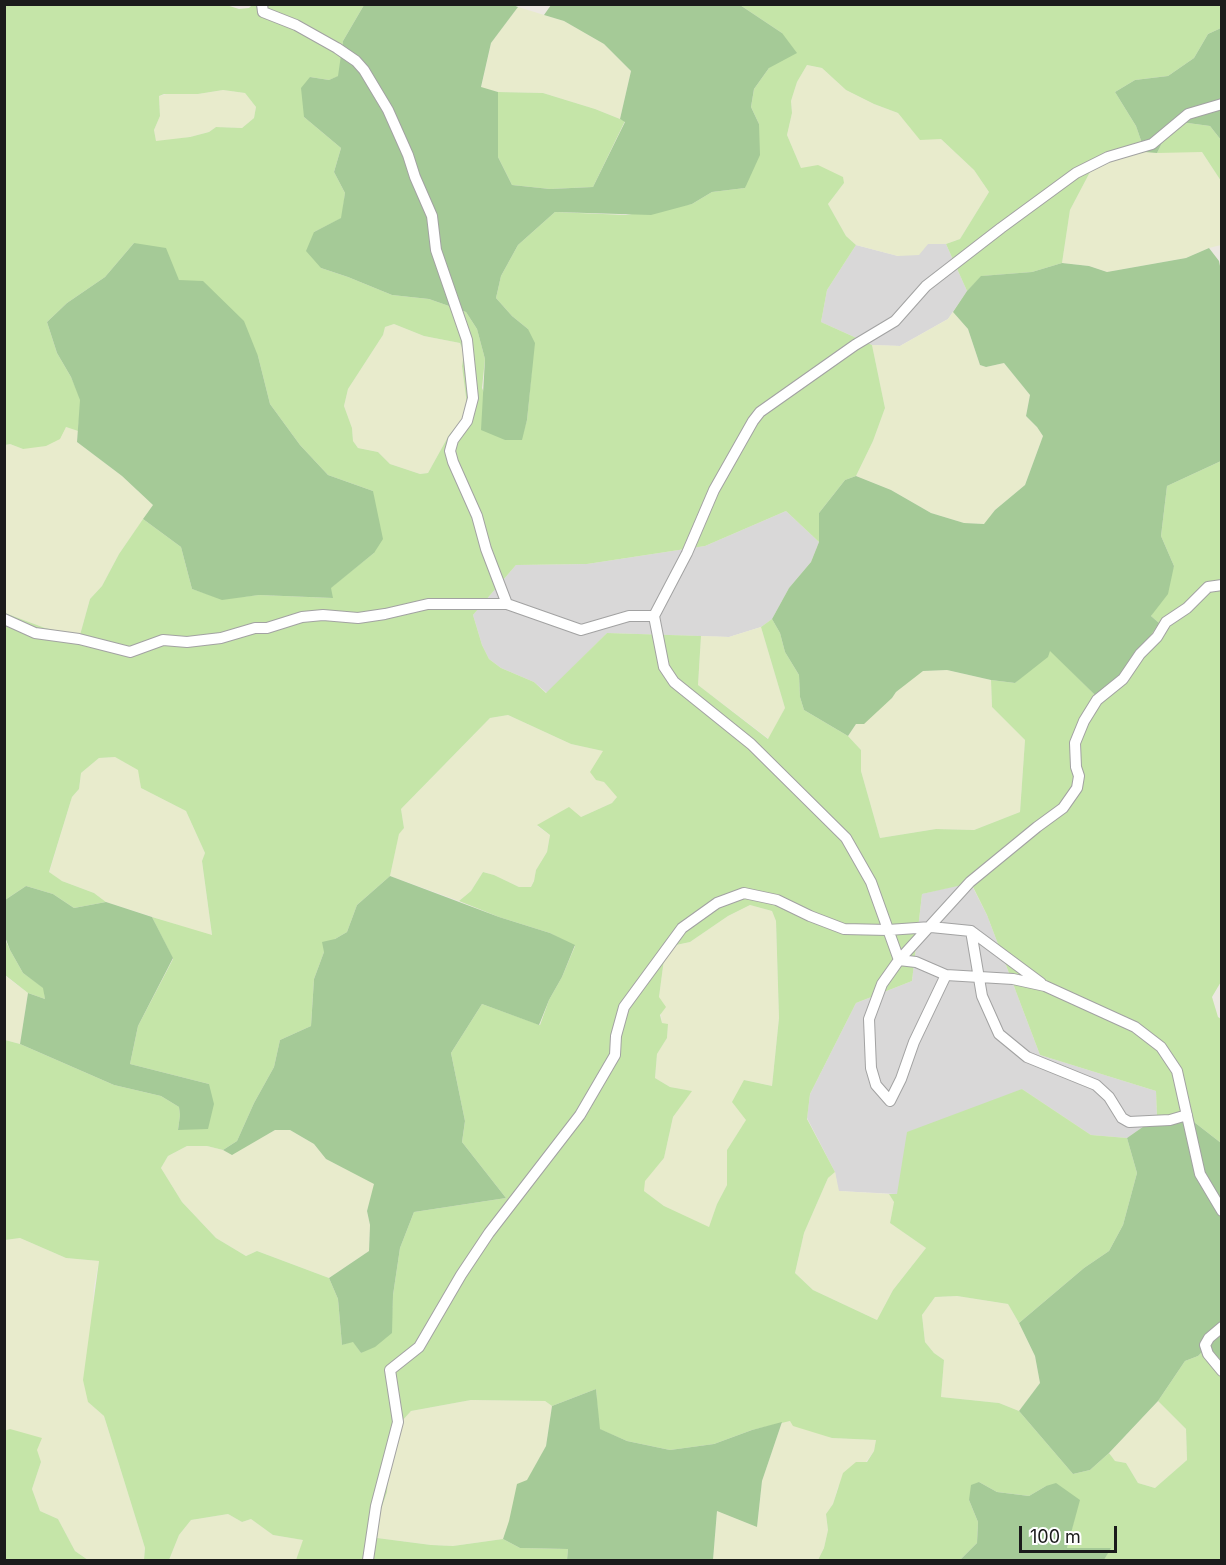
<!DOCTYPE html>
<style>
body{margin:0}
#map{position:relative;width:1226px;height:1565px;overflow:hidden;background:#ece8e1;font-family:Inter,sans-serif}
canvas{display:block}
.frame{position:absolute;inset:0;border:6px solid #1b1b1b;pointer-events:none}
.scale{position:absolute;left:1019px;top:1526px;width:98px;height:27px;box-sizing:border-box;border:3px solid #1b1b1b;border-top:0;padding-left:8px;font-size:18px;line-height:21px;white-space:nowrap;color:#1b1b1b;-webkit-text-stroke:4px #fff;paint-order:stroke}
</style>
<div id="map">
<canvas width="1226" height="1565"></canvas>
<div class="frame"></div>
<div class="scale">100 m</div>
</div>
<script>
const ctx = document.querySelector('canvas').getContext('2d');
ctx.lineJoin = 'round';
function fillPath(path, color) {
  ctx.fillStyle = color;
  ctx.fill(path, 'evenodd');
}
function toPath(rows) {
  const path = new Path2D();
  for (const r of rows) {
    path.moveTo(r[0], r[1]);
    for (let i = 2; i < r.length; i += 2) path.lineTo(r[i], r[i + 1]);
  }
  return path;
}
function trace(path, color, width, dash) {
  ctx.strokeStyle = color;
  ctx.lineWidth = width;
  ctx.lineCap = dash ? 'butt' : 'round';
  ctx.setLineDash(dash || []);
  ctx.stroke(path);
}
fillPath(toPath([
 [928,244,946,244,967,291,948,319,900,346,872,345,821,322,827,290,856,245,898,256],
 [786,511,819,542,811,562,789,588,772,619,761,627,729,637,607,633,547,693,534,682,501,668,489,659,482,645,473,615,516,565,587,564,705,546],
 [970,882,987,915,1040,1055,1156,1091,1157,1117,1127,1138,1091,1135,1022,1089,897,1194,838,1191,835,1172,807,1118,810,1094,856,1003,912,981,922,894]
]), '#d9d8d8');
fillPath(toPath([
 [518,7,564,21,604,44,631,71,620,119,595,109,543,93,498,92,481,88,491,43],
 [807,65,822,68,846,90,874,104,898,113,920,139,941,139,974,170,989,192,960,239,946,244,928,244,919,255,898,256,856,245,846,236,828,204,844,183,801,168,787,135,792,113,791,101,797,82],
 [223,90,245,93,256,107,254,118,242,128,216,127,209,132,190,137,156,142,154,130,160,116,159,96,170,93,198,94],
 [1145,152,1202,152,1221,181,1221,245,1209,248,1186,258,1107,272,1089,266,1062,263,1070,210,1090,172,1112,159],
 [953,312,968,329,980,365,986,367,1004,363,1030,395,1026,416,1037,427,1043,436,1025,485,995,510,985,524,964,523,931,513,891,490,856,476,873,441,885,408,872,345,900,346,948,319],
 [394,324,424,336,460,343,464,353,462,366,467,405,463,419,449,435,428,473,420,474,390,464,378,452,358,448,353,441,352,428,344,406,348,389,383,335,385,327],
 [66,427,78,431,77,442,122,476,153,505,119,554,102,586,90,599,80,635,45,628,5,613,4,445,10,444,23,449],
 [761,627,785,708,769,739,698,685,701,636,729,637],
 [947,670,991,680,992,707,1025,740,1020,812,974,830,936,829,880,838,861,771,861,750,848,736,856,724,892,698,896,692,922,671],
 [508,715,571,744,604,751,604,782,618,796,612,803,581,817,537,826,550,835,547,852,536,870,534,881,531,887,519,887,494,875,483,872,471,891,459,901,390,876,399,833,404,828,401,809,490,718],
 [115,757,139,770,141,788,186,811,205,853,202,861,212,936,106,902,94,893,62,881,49,873,72,797,79,789,81,773,99,758],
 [750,905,772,911,776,921,779,1018,772,1086,744,1080,747,1119,727,1150,727,1185,717,1204,709,1228,664,1206,644,1191,644,1181,664,1158,673,1117,691,1091,670,1087,655,1078,657,1054,667,1038,668,1025,662,1024,659,997,664,959,676,945,690,942,728,916],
 [4,975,28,993,20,1044,5,1040],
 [275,1130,290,1130,314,1144,326,1159,375,1184,367,1211,370,1225,369,1251,329,1278,257,1251,246,1256,216,1238,182,1202,161,1168,168,1156,187,1146,207,1146,223,1150,232,1154],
 [835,1172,839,1191,889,1194,894,1202,890,1223,926,1248,893,1290,877,1320,813,1290,795,1273,804,1233,828,1178],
 [20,1238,66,1258,99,1261,94,1287,88,1402,104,1416,145,1548,144,1560,88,1560,75,1551,58,1519,40,1511,32,1489,41,1462,10,1429,5,1431,5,1240],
 [957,1296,1008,1304,1019,1323,1035,1356,1040,1383,1019,1411,999,1403,941,1397,944,1360,934,1353,925,1342,922,1315,935,1297],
 [471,1400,545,1401,552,1406,546,1446,527,1481,503,1539,453,1546,431,1545,377,1538,380,1512,402,1421,411,1411],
 [1158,1401,1186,1429,1187,1460,1155,1488,1138,1483,1126,1463,1115,1461,1109,1453],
 [790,1421,832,1438,876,1440,874,1451,866,1462,838,1487,833,1504,826,1514,828,1530,824,1548,818,1560,713,1560,717,1511,757,1527,762,1481,782,1422],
 [228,1514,242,1522,251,1519,273,1535,304,1540,296,1560,169,1560,179,1535,191,1520]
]), '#e8ebcc');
fillPath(toPath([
 [223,4,239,9,249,8,253,4,364,5,343,41,339,76,329,80,310,77,304,117,341,148,334,172,345,193,342,218,314,232,321,268,348,277,392,295,429,299,466,312,477,329,485,359,482,388,505,440,521,440,527,420,532,367,528,329,512,316,496,298,501,276,518,245,555,212,626,215,692,204,712,192,745,188,759,124,751,107,754,89,769,68,782,33,740,5,1221,5,1221,28,1208,34,1194,58,1168,76,1135,80,1115,92,1136,126,1145,152,1112,159,1090,172,1070,210,1062,263,1032,272,982,276,967,291,946,244,960,239,989,192,974,170,941,139,920,140,898,113,874,104,846,90,822,68,807,65,797,82,791,101,792,113,787,135,801,168,818,165,843,177,844,183,828,204,846,236,856,245,827,290,821,322,872,345,885,408,873,441,856,476,845,480,819,513,819,542,786,511,705,546,587,564,516,565,473,615,482,645,489,659,501,668,534,682,546,693,607,633,701,636,698,685,768,739,785,708,761,627,772,619,780,633,785,652,799,675,800,697,804,710,848,736,861,750,861,771,880,838,936,829,974,830,1020,812,1025,740,992,707,991,680,1015,683,1050,650,1095,695,1159,623,1151,616,1174,566,1161,536,1167,486,1221,461,1222,980,1212,997,1218,1017,1221,1019,1221,1143,1194,1122,1157,1117,1156,1091,1040,1055,987,915,971,883,922,894,912,981,856,1003,810,1094,807,1119,835,1172,828,1178,804,1233,795,1273,813,1290,877,1320,893,1290,926,1248,890,1223,894,1202,889,1194,897,1194,907,1132,1022,1089,1091,1135,1127,1138,1137,1173,1123,1225,1109,1251,1084,1268,1019,1323,1008,1304,957,1296,935,1297,922,1315,925,1342,934,1353,944,1360,941,1397,999,1403,1019,1411,1073,1474,1090,1470,1109,1453,1115,1461,1126,1463,1138,1483,1155,1488,1187,1460,1186,1429,1158,1401,1185,1361,1198,1356,1209,1345,1221,1365,1221,1560,1104,1560,1110,1548,1067,1548,1079,1500,1046,1486,1029,1496,997,1492,979,1482,969,1500,978,1522,977,1543,960,1560,818,1560,824,1548,828,1530,826,1514,833,1504,843,1473,856,1462,867,1462,874,1451,876,1440,832,1438,793,1426,790,1421,752,1430,714,1444,670,1450,627,1441,599,1429,596,1389,552,1406,545,1401,471,1400,411,1411,402,1421,388,1473,387,1492,380,1512,377,1538,431,1545,453,1546,503,1539,520,1548,568,1549,567,1560,296,1560,303,1540,273,1535,251,1519,242,1522,228,1514,191,1520,179,1535,169,1560,144,1560,145,1548,104,1416,88,1402,83,1380,99,1261,66,1258,20,1238,5,1240,5,1040,20,1044,114,1085,161,1096,179,1107,180,1115,178,1130,209,1084,130,1064,138,1026,173,959,152,917,212,935,202,861,205,853,186,811,141,788,138,770,115,757,99,758,81,773,79,789,72,797,49,872,62,881,94,893,106,902,74,908,53,894,26,886,5,900,5,613,45,628,80,635,90,599,102,586,119,554,143,519,181,547,192,589,222,599,259,595,332,598,330,588,374,553,373,491,328,475,300,445,270,404,258,356,179,280,134,243,105,277,67,303,47,322,57,353,71,377,81,400,78,431,66,427,60,439,46,446,23,449,10,444,5,445,5,5],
 [223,90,245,93,256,107,254,118,242,128,216,127,209,132,190,137,156,141,154,130,160,116,159,96,164,94,198,94],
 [394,324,424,336,460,343,464,353,462,366,467,405,463,419,449,435,428,473,420,474,390,464,378,452,358,448,353,441,352,428,344,406,348,389,383,335,385,327],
 [508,715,571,744,603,751,590,772,596,780,604,782,617,797,612,803,581,817,569,807,537,825,550,835,547,852,536,870,534,881,531,887,519,887,494,875,483,872,471,891,459,901,499,917,550,933,575,946,562,977,549,1000,540,1025,482,1004,451,1053,465,1121,462,1142,506,1198,414,1212,400,1248,393,1295,391,1333,361,1353,353,1341,342,1345,338,1299,329,1278,257,1251,246,1256,216,1238,182,1202,161,1168,168,1156,187,1146,207,1146,223,1150,237,1141,254,1103,274,1067,280,1040,311,1026,314,979,324,952,335,939,347,932,357,905,390,876,399,834,404,828,401,809,490,718],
 [750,905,772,911,776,921,779,1018,772,1086,744,1080,732,1102,746,1120,727,1150,727,1185,717,1204,709,1227,664,1206,644,1191,645,1181,664,1158,673,1117,692,1091,670,1087,655,1078,657,1054,667,1038,668,1024,662,1023,660,1015,666,1007,659,997,664,959,676,945,690,942,728,916],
 [498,92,543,93,595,109,625,121,593,187,550,189,512,185,498,157],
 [1173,121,1210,126,1221,140,1221,181,1202,152,1157,153],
 [4,937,10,950,23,973,44,988,45,999,28,993,5,975],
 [10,1429,42,1438,37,1450,41,1462,32,1489,40,1511,58,1519,75,1551,88,1560,5,1560,4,1431]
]), '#c5e5a8');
fillPath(toPath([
 [364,5,513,5,518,7,491,43,481,87,498,92,498,157,512,185,550,189,593,187,625,122,620,119,631,71,604,44,564,21,544,15,551,5,740,5,782,33,797,53,769,68,754,89,751,107,759,124,760,155,745,188,712,192,692,204,651,215,555,212,518,245,501,276,496,298,512,316,528,329,535,343,527,420,522,440,505,440,481,430,485,359,477,329,466,312,429,299,392,295,348,277,321,268,306,251,314,232,341,218,345,193,334,172,341,148,304,117,301,88,310,77,329,80,338,76,343,41],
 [1221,28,1221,140,1210,126,1173,121,1157,153,1145,152,1136,126,1115,92,1135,80,1168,76,1194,58,1208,34],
 [134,243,166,248,179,280,203,281,244,321,258,356,270,404,300,445,328,475,373,491,383,539,374,553,331,588,333,598,259,595,222,600,192,589,181,547,143,519,153,505,122,476,77,442,80,400,71,377,57,353,47,322,67,303,105,277],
 [1209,248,1219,261,1221,271,1221,461,1167,486,1161,536,1174,566,1168,594,1151,616,1159,623,1122,677,1095,695,1050,651,1048,657,1015,683,991,680,947,670,923,671,896,692,892,698,864,724,856,724,848,736,804,710,800,697,799,675,785,652,780,633,772,619,789,588,811,562,819,542,819,513,845,480,856,476,891,490,931,513,964,523,984,524,995,510,1025,485,1043,436,1037,427,1026,416,1030,395,1004,363,986,367,980,365,968,329,953,312,967,291,981,276,1032,272,1062,263,1089,266,1107,272,1186,258],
 [390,876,499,917,550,933,575,945,562,977,549,1000,539,1025,482,1004,451,1053,465,1121,462,1142,506,1198,414,1212,400,1248,393,1295,392,1333,375,1347,361,1353,353,1342,342,1345,338,1299,329,1278,369,1251,370,1225,367,1211,374,1184,326,1159,314,1144,290,1130,275,1130,232,1155,223,1150,237,1141,254,1103,274,1067,280,1040,311,1026,314,979,324,952,322,942,335,939,347,932,357,905],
 [26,886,53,894,74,908,106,902,152,917,173,958,138,1026,130,1064,209,1084,214,1104,208,1129,178,1130,180,1115,179,1107,161,1096,114,1085,20,1044,28,993,45,999,43,988,23,973,10,950,5,937,5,900],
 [1157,1117,1194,1122,1221,1143,1221,1365,1210,1351,1209,1345,1198,1356,1185,1361,1158,1401,1109,1453,1090,1470,1073,1474,1019,1411,1040,1383,1035,1356,1019,1323,1084,1268,1109,1251,1123,1225,1137,1173,1127,1138],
 [596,1389,600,1429,627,1441,670,1450,714,1444,752,1430,782,1422,762,1481,757,1527,717,1511,713,1560,567,1560,568,1549,520,1548,503,1539,509,1521,517,1484,527,1480,546,1446,552,1406],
 [979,1482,997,1492,1029,1496,1046,1486,1056,1483,1080,1500,1067,1548,1111,1548,1104,1560,960,1560,977,1543,978,1522,969,1500,971,1485]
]), '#a5ca97');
const minor = toPath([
 [262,4,263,12,296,25,337,48,356,61,364,70,388,110,408,155,415,177,432,216,436,250,467,340,473,398,467,421,453,440,450,451,453,462,477,516,486,549,507,604],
 [1222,104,1188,114,1152,144,1108,157,1076,173,1001,228,926,286,895,321,855,345,760,412,753,421,714,490,687,553,654,616,664,667,674,682,751,744,846,838,871,882,899,960,916,962,946,975,1013,979,1045,986,1135,1027,1161,1047,1177,1071,1200,1174,1222,1211],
 [4,619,35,633,79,639,130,652,163,640,187,642,221,638,255,628,267,628,302,617,323,615,358,618,385,614,428,604,507,604,581,630,629,616,654,616],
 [971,931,982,996,999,1034,1027,1057,1096,1085,1109,1097,1122,1118,1129,1122,1170,1120,1187,1115],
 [946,975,914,1042,901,1079,890,1101,876,1085,871,1068,869,1019,882,984,899,960,970,882,1037,827,1063,808,1077,788,1079,776,1076,767,1075,743,1084,721,1097,700,1123,679,1140,654,1157,637,1166,622,1187,608,1208,587,1222,585],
 [1222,1327,1209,1338,1205,1345,1208,1354,1222,1371],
 [368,1560,376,1506,398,1422,390,1370,419,1347,461,1275,489,1233,580,1115,615,1055,616,1036,624,1007,682,928,717,903,744,893,777,900,810,916,844,929,888,930,931,927,971,931,1041,983]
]);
trace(minor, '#a2a2a2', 12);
trace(minor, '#fff', 10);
</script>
